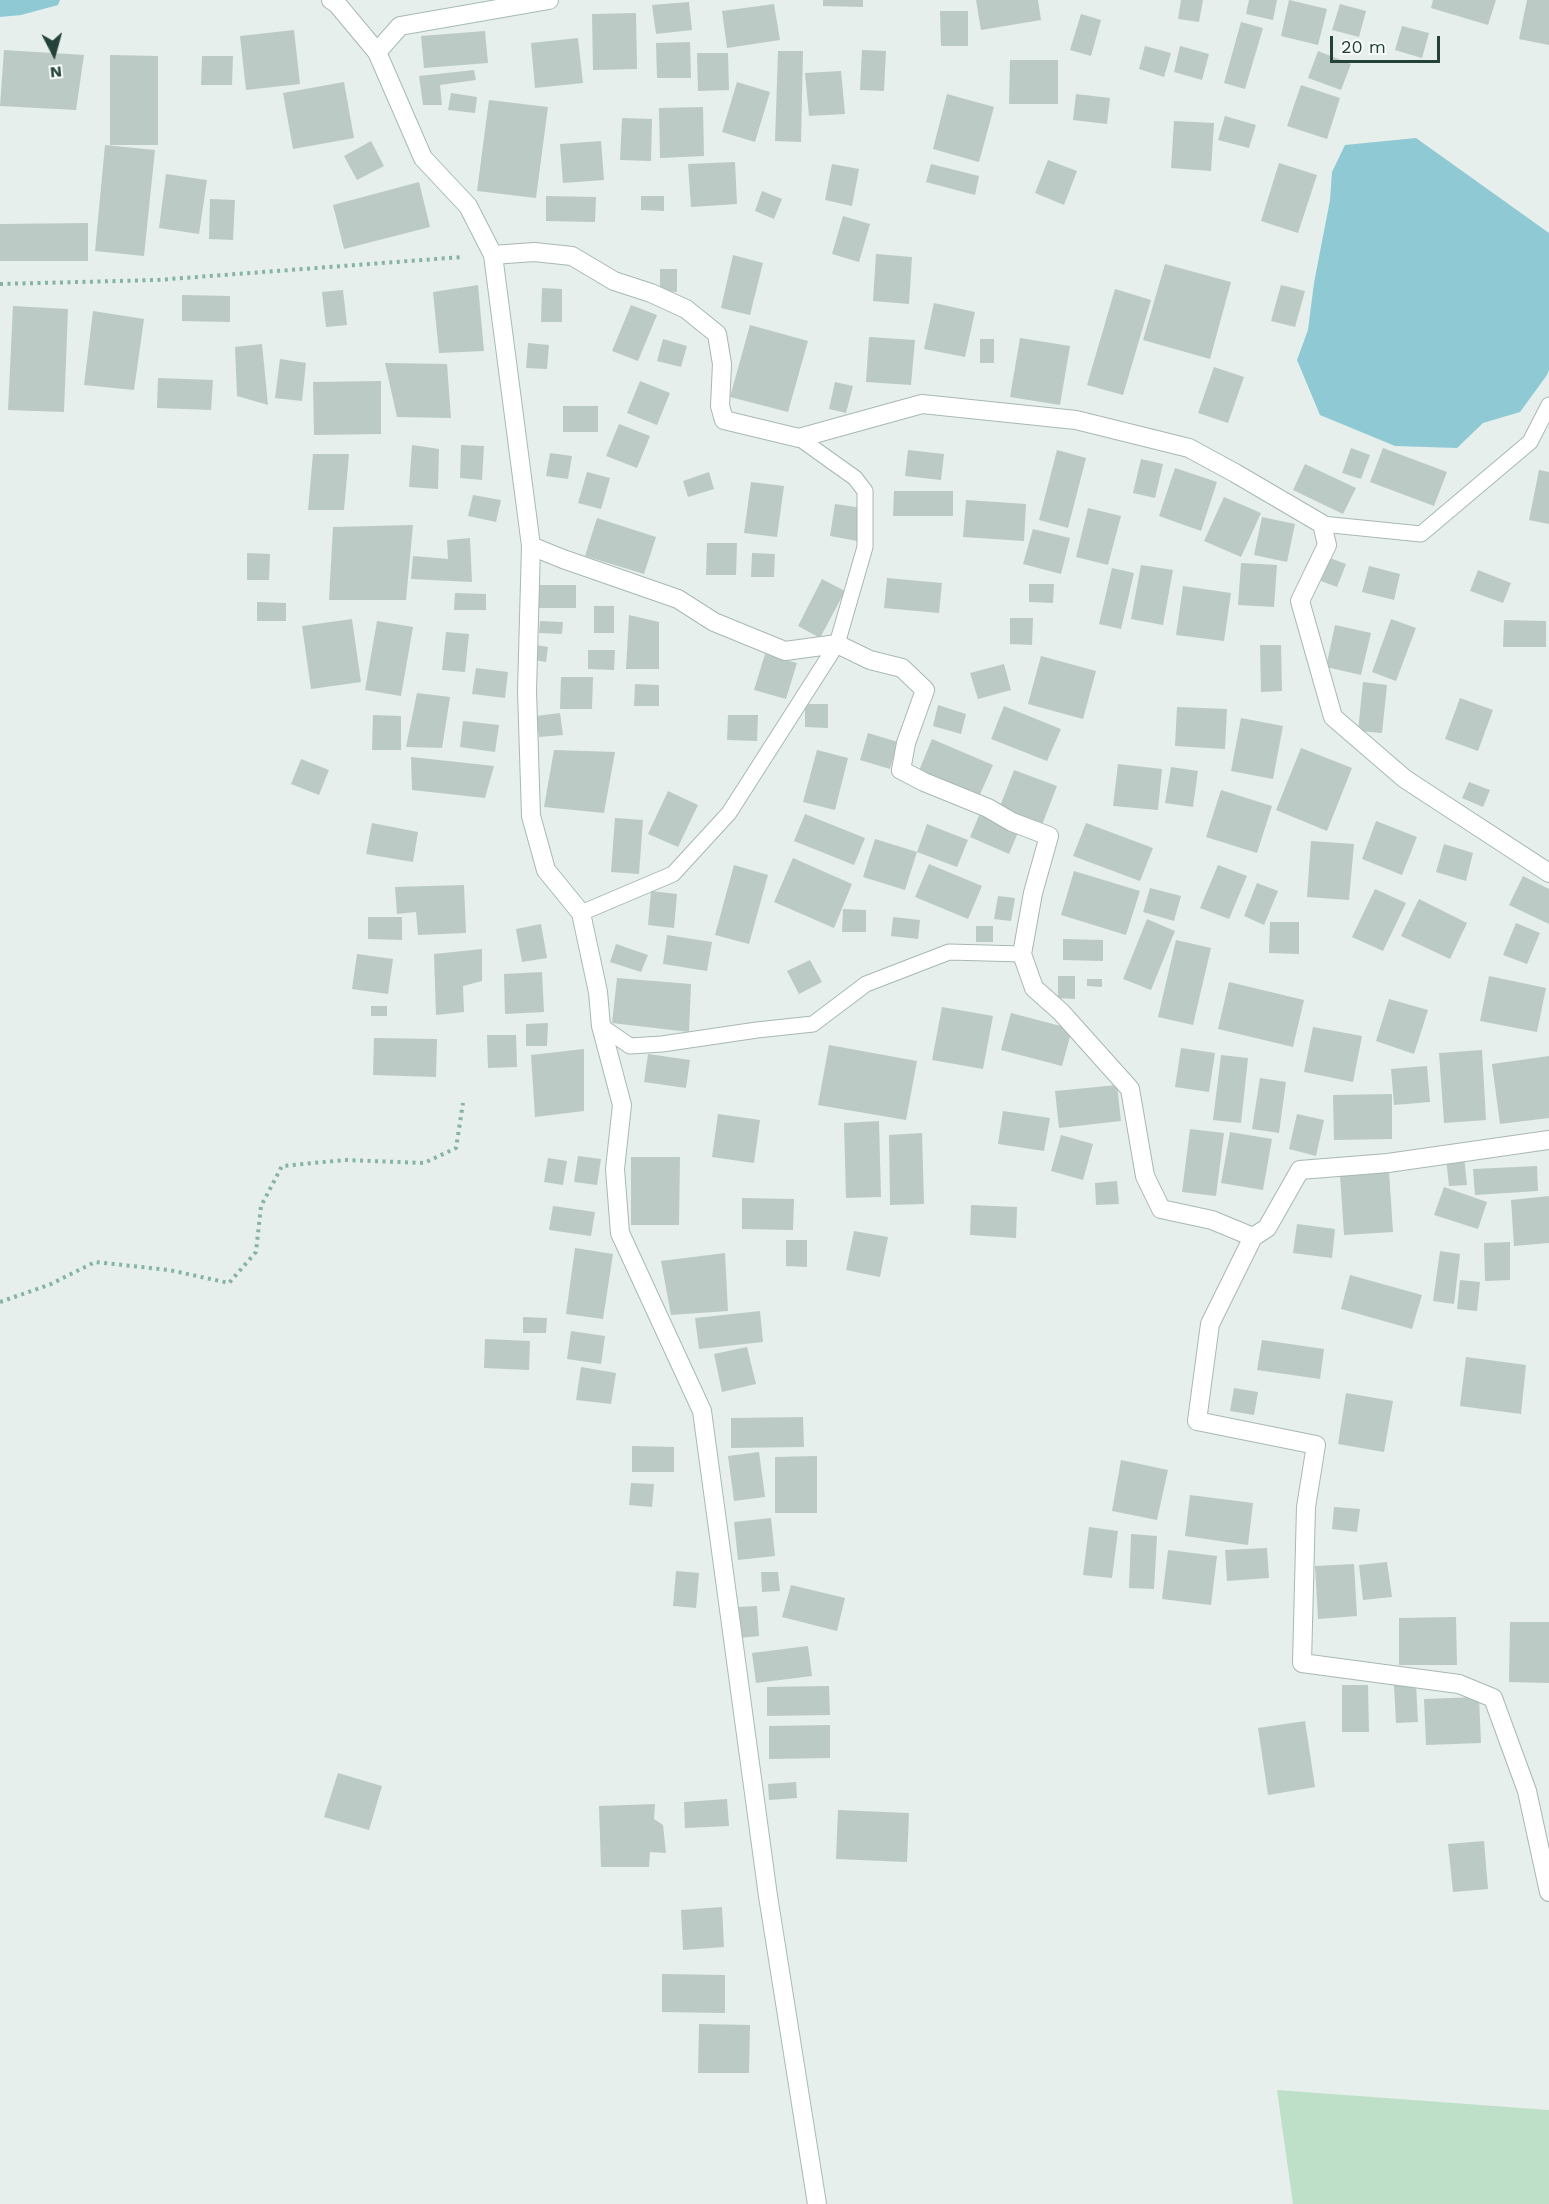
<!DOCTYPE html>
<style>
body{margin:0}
#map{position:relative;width:1549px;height:2204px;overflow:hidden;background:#e6efeb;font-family:"Work Sans",sans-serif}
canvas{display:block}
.north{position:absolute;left:24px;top:24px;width:60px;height:60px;-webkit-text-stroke:4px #f7fbf9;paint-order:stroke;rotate:174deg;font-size:16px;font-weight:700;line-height:24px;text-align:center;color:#24423a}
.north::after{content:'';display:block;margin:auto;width:21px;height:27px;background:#24423a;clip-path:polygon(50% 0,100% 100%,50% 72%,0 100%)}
.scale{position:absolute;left:1330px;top:36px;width:110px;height:27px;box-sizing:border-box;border:3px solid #24423a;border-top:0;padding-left:8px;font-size:18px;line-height:21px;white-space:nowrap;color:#24423a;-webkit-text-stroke:4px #f7fbf9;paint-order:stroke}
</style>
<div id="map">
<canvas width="1549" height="2204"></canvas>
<div class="north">N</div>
<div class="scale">20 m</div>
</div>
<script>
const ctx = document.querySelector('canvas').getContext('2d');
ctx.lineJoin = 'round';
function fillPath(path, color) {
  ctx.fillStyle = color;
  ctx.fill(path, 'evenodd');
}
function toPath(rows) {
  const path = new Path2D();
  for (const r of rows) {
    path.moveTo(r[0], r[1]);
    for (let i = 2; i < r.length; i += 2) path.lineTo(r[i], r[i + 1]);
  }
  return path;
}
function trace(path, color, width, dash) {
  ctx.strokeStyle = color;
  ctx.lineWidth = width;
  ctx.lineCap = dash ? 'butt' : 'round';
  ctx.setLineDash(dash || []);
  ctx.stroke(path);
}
fillPath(toPath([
 [1277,2090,1549,2110,1549,2204,1293,2204]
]), '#bfe0c8');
fillPath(toPath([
 [0,0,60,0,58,5,21,15,0,17],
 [1416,138,1549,233,1549,370,1547,375,1520,412,1483,423,1457,448,1395,446,1320,415,1297,360,1308,330,1314,283,1330,200,1332,172,1345,145]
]), '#8ec9d4');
fillPath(toPath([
 [823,0,863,0,863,7,823,6],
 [976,0,1038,0,1041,20,981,30],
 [1181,0,1203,0,1199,22,1178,19],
 [1249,0,1277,0,1273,20,1246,14],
 [1289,0,1327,9,1318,45,1281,36],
 [1433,0,1496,0,1488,25,1431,8],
 [1527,0,1549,0,1549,45,1519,39],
 [689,2,692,30,656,34,652,5],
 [774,4,780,40,727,48,722,11],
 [1340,4,1366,11,1359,37,1332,30],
 [940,11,968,11,968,46,941,46],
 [636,13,637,69,593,70,592,14],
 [1081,14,1101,20,1091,56,1070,50],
 [1241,22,1263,28,1245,89,1224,83],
 [1402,26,1429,33,1422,58,1395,50],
 [294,30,300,84,246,90,240,36],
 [485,31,488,63,424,68,421,36],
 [578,38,583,83,535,88,531,43],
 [690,42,691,78,657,78,656,43],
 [1145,46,1171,53,1164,77,1139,69],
 [1180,46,1209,54,1202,80,1174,72],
 [4,50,84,55,76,110,0,106],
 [862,50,886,51,884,91,860,90],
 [778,51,803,51,801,142,775,141],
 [1318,51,1351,64,1341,90,1308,78],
 [697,53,728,53,729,90,698,91],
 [110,55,158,56,158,145,110,145],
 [202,56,233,56,232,85,201,85],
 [1010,60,1058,60,1058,104,1009,104],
 [474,70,476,80,440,85,442,105,423,105,419,76],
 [841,71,845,114,809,116,805,73],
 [344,82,354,138,293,149,283,93],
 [737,82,770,92,755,142,722,132],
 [1301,85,1340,98,1327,139,1287,126],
 [451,93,477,97,475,113,448,110],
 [947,94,994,107,979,162,933,149],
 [1076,94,1110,98,1107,124,1073,120],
 [489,100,548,107,536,198,477,191],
 [703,107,704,156,660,158,659,108],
 [1225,116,1256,125,1249,148,1218,140],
 [622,118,652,119,651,161,620,160],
 [1174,121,1214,123,1211,171,1171,168],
 [371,141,384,166,357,180,344,156],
 [601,141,604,180,563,183,560,144],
 [105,145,155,150,144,256,95,251],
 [1048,160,1077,171,1064,205,1035,193],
 [735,162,737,204,691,207,688,164],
 [1279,163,1317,175,1298,233,1261,221],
 [832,164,859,169,852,206,825,200],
 [931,164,979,176,975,195,926,182],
 [166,174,207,180,199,234,159,228],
 [419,182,430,227,344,249,333,205],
 [762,191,782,199,774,219,755,211],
 [546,196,596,197,595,222,546,221],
 [641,196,664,196,664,211,641,210],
 [210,199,235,200,233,240,209,239],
 [843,216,870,224,859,262,832,254],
 [88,223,88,261,0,261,0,224],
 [876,254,912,257,909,304,873,301],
 [733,255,763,263,750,315,721,308],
 [1165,264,1231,282,1210,359,1143,340],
 [660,269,677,269,677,292,660,291],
 [478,285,484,351,439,353,433,292],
 [1281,285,1305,291,1295,327,1271,321],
 [542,288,562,289,562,322,541,322],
 [1115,289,1151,300,1123,395,1087,385],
 [343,290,347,325,326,327,322,292],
 [182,295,230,296,230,322,182,321],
 [934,303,975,312,965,357,924,349],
 [631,305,657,315,638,361,612,351],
 [13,306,68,309,64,412,8,410],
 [93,311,144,319,134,390,84,385],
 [750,325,808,341,788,412,730,397],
 [869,337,915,340,911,385,866,382],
 [1020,338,1070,346,1060,405,1010,397],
 [663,339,687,346,681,367,657,361],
 [980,339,994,339,994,363,980,363],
 [528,343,549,345,547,369,526,368],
 [262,344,268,405,237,396,235,347],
 [280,359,306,363,302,401,275,398],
 [385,363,447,364,451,418,397,417],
 [1214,367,1244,377,1228,423,1198,413],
 [158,378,213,380,211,410,157,408],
 [381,381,381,434,314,435,313,382],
 [640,381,670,393,657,425,627,413],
 [835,382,853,386,846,413,829,409],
 [563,406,598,406,598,432,563,432],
 [619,424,650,436,637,468,606,456],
 [412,445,439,449,438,489,409,487],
 [461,445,484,446,482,480,460,478],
 [1351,448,1370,455,1361,479,1342,473],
 [1383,448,1447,472,1434,506,1370,482],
 [908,450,944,454,941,480,905,476],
 [1057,450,1086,458,1068,528,1039,520],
 [550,453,572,456,568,479,546,476],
 [313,454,349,454,344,510,308,510],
 [1141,459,1163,464,1155,498,1133,493],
 [1305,464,1356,488,1343,514,1293,490],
 [1175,468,1217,482,1201,531,1159,516],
 [1539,470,1549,472,1549,524,1529,520],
 [587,472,610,478,601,509,578,503],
 [709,472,714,489,688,497,683,481],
 [751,482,784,486,777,537,744,533],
 [894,491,953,491,953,516,893,516],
 [473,495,501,500,496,522,468,516],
 [1224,497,1261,513,1241,557,1204,541],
 [966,500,1026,504,1024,541,963,537],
 [835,504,862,508,857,541,830,536],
 [1088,508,1121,516,1108,565,1076,557],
 [1262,517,1295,524,1287,562,1254,555],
 [597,518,656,537,644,574,585,556],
 [413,525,406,600,329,600,333,527],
 [1033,529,1070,538,1061,574,1023,564],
 [470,538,472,582,411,579,413,556,448,559,447,540],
 [707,543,737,543,736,575,706,575],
 [247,553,270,554,269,580,247,580],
 [752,553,775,554,774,577,751,577],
 [1330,558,1346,564,1337,587,1321,581],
 [1241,563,1277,565,1274,607,1238,605],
 [1141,565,1173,570,1163,625,1131,619],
 [1369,566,1400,574,1394,600,1362,592],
 [1112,568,1134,573,1121,629,1099,624],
 [1478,570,1511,583,1503,603,1470,591],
 [887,578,942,583,939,613,884,608],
 [822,579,845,591,820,638,798,626],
 [1029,584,1054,584,1053,603,1029,602],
 [538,585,576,585,576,608,538,608],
 [1183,586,1231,593,1224,641,1176,635],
 [455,593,486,594,486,610,454,610],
 [257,602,286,603,286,621,257,621],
 [594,606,614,606,614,633,594,633],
 [629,615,659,622,659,669,626,669],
 [1010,618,1033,618,1032,645,1010,644],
 [352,619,361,682,311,689,302,626],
 [1391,619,1416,628,1396,681,1372,672],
 [1504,620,1546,621,1546,647,1503,647],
 [377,621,413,627,401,696,365,690],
 [540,621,563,622,562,634,539,633],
 [1335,625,1371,633,1361,675,1326,667],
 [446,632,469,634,465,672,442,670],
 [536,645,548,647,546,662,534,660],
 [1260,645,1281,645,1282,691,1261,692],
 [588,650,615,650,614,670,588,669],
 [765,654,797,663,786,699,754,690],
 [1041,656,1096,671,1083,719,1028,704],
 [1004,664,1011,690,978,699,970,673],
 [476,668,508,672,505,698,472,694],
 [561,677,593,677,592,709,560,709],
 [1363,682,1387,685,1382,733,1358,731],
 [635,684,659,685,659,706,634,706],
 [417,693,450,697,442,748,406,747],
 [1460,698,1493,710,1478,751,1445,739],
 [805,704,828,704,828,728,805,727],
 [938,705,966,714,961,734,933,726],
 [1004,706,1061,729,1047,761,991,739],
 [1177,707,1227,709,1225,749,1175,746],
 [560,713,563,735,539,737,536,716],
 [373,715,401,716,401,750,372,750],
 [728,715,758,715,757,741,727,740],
 [1241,718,1283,726,1273,779,1231,771],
 [463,721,499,725,495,752,460,747],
 [868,733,898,742,890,769,860,760],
 [932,739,993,765,978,799,918,773],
 [1301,748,1352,768,1327,831,1276,810],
 [554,750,615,752,604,813,544,807],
 [817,750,848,758,835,810,803,802],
 [411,757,494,766,485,798,412,790],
 [301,759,329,770,319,795,291,784],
 [1118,764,1162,769,1158,810,1113,806],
 [1171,767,1198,771,1193,807,1165,803],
 [1014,770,1057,786,1042,825,999,809],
 [1469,782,1490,790,1483,807,1462,798],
 [1221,790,1272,806,1257,853,1206,837],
 [668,791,698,805,678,847,648,834],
 [980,813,1019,830,1009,854,970,837],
 [805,814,865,838,854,865,794,841],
 [615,818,643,820,639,874,611,872],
 [1376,821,1417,837,1402,875,1362,859],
 [372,823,418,832,413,862,366,854],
 [1086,823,1153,848,1140,881,1073,856],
 [927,824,968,840,957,867,917,852],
 [875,839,917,852,905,890,863,877],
 [1311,841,1354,844,1349,900,1307,897],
 [1444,844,1473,853,1466,881,1436,872],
 [793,858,852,884,834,928,774,902],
 [929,864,982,886,968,919,915,897],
 [734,865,768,875,749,944,715,935],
 [1218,865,1247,876,1229,919,1200,908],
 [1074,871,1140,891,1126,935,1061,915],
 [1523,876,1549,889,1549,924,1509,905],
 [1257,883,1278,891,1264,925,1244,916],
 [464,885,466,933,418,935,416,912,397,914,395,887],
 [1150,888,1181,896,1174,921,1143,912],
 [1375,889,1406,903,1383,951,1352,937],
 [651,891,677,894,674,928,648,925],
 [998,896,1015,898,1011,921,994,919],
 [1419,899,1467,923,1450,959,1401,936],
 [843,909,866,910,866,932,842,932],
 [368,917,402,917,402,940,368,939],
 [893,917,920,920,918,939,891,936],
 [1147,919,1175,931,1151,990,1123,979],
 [1270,922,1299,922,1299,954,1269,953],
 [1516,923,1540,933,1527,964,1503,955],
 [541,924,547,958,522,962,516,929],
 [976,926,993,926,993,942,976,942],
 [667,935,712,942,707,971,663,964],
 [1063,939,1103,940,1103,961,1063,960],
 [1176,940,1211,948,1193,1025,1158,1017],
 [616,944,648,955,641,972,610,962],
 [482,949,482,981,463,986,464,1012,436,1015,434,954],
 [357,954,393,959,388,994,352,989],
 [810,960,822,982,799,994,787,971],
 [542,972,544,1012,505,1014,504,974],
 [1058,976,1075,976,1075,999,1058,998],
 [1489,976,1546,988,1537,1032,1480,1021],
 [617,978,691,984,689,1032,612,1023],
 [1087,979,1102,979,1102,987,1087,986],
 [1229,982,1304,1000,1293,1047,1218,1029],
 [1389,999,1428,1010,1414,1054,1376,1041],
 [371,1006,387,1006,387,1016,371,1016],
 [942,1007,993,1016,983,1069,932,1060],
 [1011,1013,1072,1029,1062,1066,1001,1050],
 [548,1023,547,1046,526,1046,526,1024],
 [1313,1027,1362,1036,1353,1082,1304,1072],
 [487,1035,516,1035,517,1067,488,1068],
 [374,1038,437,1039,436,1077,373,1075],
 [829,1045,917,1061,906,1120,818,1105],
 [1181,1048,1215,1053,1209,1092,1175,1087],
 [584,1049,584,1111,535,1117,531,1055],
 [1482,1050,1486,1120,1444,1123,1439,1053],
 [648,1054,690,1060,686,1088,644,1082],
 [1221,1055,1248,1058,1241,1123,1213,1120],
 [1549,1056,1549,1118,1500,1124,1492,1064],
 [1427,1066,1430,1102,1394,1105,1391,1069],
 [1260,1078,1286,1082,1279,1133,1252,1129],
 [1117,1085,1121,1121,1059,1128,1055,1091],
 [1392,1094,1392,1139,1334,1140,1333,1095],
 [1003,1111,1050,1118,1044,1151,998,1144],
 [718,1114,760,1120,754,1163,712,1157],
 [1297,1114,1324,1120,1316,1156,1289,1149],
 [879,1121,881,1197,846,1198,844,1123],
 [1190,1129,1224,1133,1216,1196,1182,1192],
 [1230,1132,1272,1139,1263,1190,1221,1183],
 [922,1133,924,1204,890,1205,889,1135],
 [1061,1135,1093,1144,1083,1180,1051,1171],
 [578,1156,601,1159,597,1185,574,1182],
 [1464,1156,1467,1185,1449,1186,1446,1158],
 [631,1157,680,1157,679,1225,631,1225],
 [548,1158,567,1161,563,1185,544,1182],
 [1537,1166,1538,1191,1475,1195,1473,1169],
 [1389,1171,1393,1232,1344,1235,1340,1175],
 [1117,1181,1119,1204,1096,1205,1095,1183],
 [1444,1187,1487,1202,1478,1229,1434,1215],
 [1549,1196,1549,1243,1514,1246,1511,1200],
 [742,1198,794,1199,793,1230,742,1229],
 [971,1205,1017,1207,1016,1238,970,1235],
 [553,1206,595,1212,591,1236,549,1230],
 [1297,1224,1335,1229,1332,1258,1293,1253],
 [854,1231,888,1237,880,1277,846,1270],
 [786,1240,807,1240,807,1267,786,1266],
 [1510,1242,1510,1280,1485,1281,1484,1243],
 [575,1248,613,1254,603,1319,566,1314],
 [1440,1251,1460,1254,1454,1304,1433,1301],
 [725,1253,728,1311,671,1315,661,1261],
 [1350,1275,1422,1295,1412,1329,1341,1309],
 [1460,1280,1480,1282,1477,1311,1457,1309],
 [760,1311,763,1342,699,1349,695,1318],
 [523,1317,547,1318,546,1333,523,1333],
 [571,1331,605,1336,601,1364,567,1359],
 [485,1339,530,1341,529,1370,484,1368],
 [1262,1340,1324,1349,1320,1379,1257,1370],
 [747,1347,756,1384,722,1392,714,1354],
 [1466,1357,1526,1365,1521,1414,1460,1406],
 [581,1367,616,1373,611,1404,576,1400],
 [1234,1388,1258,1392,1254,1415,1230,1411],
 [1346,1393,1393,1401,1384,1452,1338,1444],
 [803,1417,804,1447,731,1448,731,1418],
 [632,1446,674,1447,674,1472,632,1472],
 [759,1452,765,1497,734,1501,728,1456],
 [817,1456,817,1513,775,1513,775,1457],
 [1121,1460,1168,1470,1157,1520,1112,1511],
 [631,1483,654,1484,652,1507,629,1505],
 [1190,1495,1253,1503,1248,1545,1185,1536],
 [1334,1507,1360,1509,1357,1532,1332,1529],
 [771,1518,775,1556,738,1560,734,1522],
 [1089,1527,1118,1531,1112,1578,1083,1575],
 [1131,1534,1157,1536,1154,1589,1129,1588],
 [1267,1548,1269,1578,1227,1581,1225,1550],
 [1168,1550,1217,1556,1211,1605,1162,1599],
 [1387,1562,1392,1597,1363,1600,1359,1565],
 [1354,1564,1357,1616,1318,1619,1315,1566],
 [676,1571,699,1573,696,1608,673,1606],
 [761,1572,778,1572,780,1591,762,1592],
 [791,1585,845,1598,837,1631,782,1617],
 [757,1606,759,1636,740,1638,738,1607],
 [1456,1617,1457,1665,1399,1665,1399,1618],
 [1510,1622,1549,1622,1549,1683,1509,1682],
 [808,1646,812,1676,756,1683,752,1653],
 [1416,1684,1418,1722,1396,1723,1394,1685],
 [1342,1685,1368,1685,1369,1732,1342,1732],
 [829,1686,830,1715,767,1716,767,1687],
 [1479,1697,1481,1743,1426,1745,1424,1699],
 [1305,1721,1315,1787,1268,1795,1258,1728],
 [830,1725,830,1758,769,1759,769,1726],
 [338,1773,382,1786,369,1830,324,1817],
 [796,1782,797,1798,769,1800,768,1784],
 [727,1799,729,1826,685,1828,684,1802],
 [655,1804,654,1819,663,1825,666,1853,650,1852,649,1867,601,1867,599,1806],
 [838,1810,909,1813,907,1862,836,1859],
 [1484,1841,1488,1889,1453,1892,1448,1844],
 [722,1907,724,1947,683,1950,681,1910],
 [662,1974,725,1975,725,2013,662,2012],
 [699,2024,750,2025,749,2073,698,2073]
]), '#bbcac4');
const lane = toPath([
 [1322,524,1421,534,1530,442,1549,405],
 [581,913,673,874,729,813,837,644,865,547,865,491,855,478,799,438],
 [601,1026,630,1046,662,1044,757,1030,813,1024,866,984,949,952,1022,954]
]);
const street = toPath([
 [331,0,337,4,377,52],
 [493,255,534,252,572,256,614,281,651,293,686,309,717,334,722,364,720,406,724,420,799,438,922,404,1076,420,1189,448,1235,473,1322,524,1327,545,1300,601,1333,717,1405,779,1549,873],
 [531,546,563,559,678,599,714,622,785,651,837,644,870,660,902,668,925,690,906,743,901,770,924,782,988,808,1012,822,1049,836,1033,893,1022,954,1034,988,1061,1012,1130,1089,1145,1176,1161,1209,1212,1220,1253,1237,1210,1324,1197,1421,1316,1445,1306,1507,1302,1663,1459,1684,1493,1698,1527,1791,1549,1892],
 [1253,1237,1267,1228,1300,1170,1388,1163,1549,1140]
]);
const secondary = toPath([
 [549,0,400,26,377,52,423,158,468,206,493,255,531,546,527,691,531,816,546,870,581,913,598,992,601,1026,622,1105,615,1169,620,1233,702,1411,768,1896,817,2204]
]);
trace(lane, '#a8b8b2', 17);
trace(street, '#a8b8b2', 20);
trace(secondary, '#a4bbb3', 20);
trace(toPath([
 [0,284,157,280,462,257],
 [0,1302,51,1284,95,1262,169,1270,229,1283,256,1252,261,1206,282,1166,345,1160,424,1163,456,1148,463,1103]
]), '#86b3a5', 4, [3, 4.5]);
trace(lane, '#fff', 15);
trace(street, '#fff', 18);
trace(secondary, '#fff', 18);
</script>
